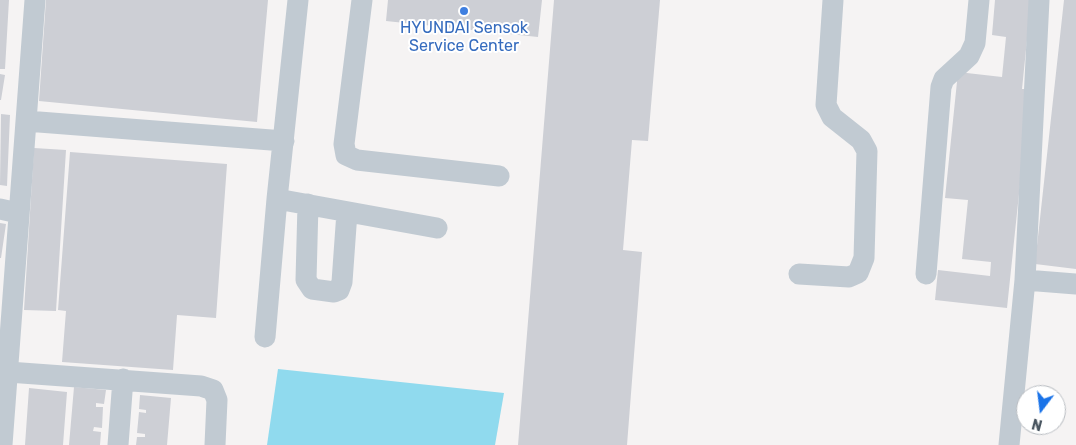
<!DOCTYPE html>
<style>
body{margin:0}
#map{position:relative;width:1076px;height:445px;overflow:hidden;background:#f5f3f3;font-family:Rubik,sans-serif}
canvas{display:block}
.north{position:absolute;left:1016px;top:385px;width:50px;height:50px;box-sizing:border-box;background:#fff;border:1px solid #b7bbc0;border-radius:50%;rotate:195deg;font-size:14px;font-weight:700;line-height:20px;text-align:center;color:#4a5661}
.north::after{content:'';display:block;margin:auto;width:18px;height:22px;background:#1a73e8;clip-path:polygon(50% 0,100% 100%,50% 72%,0 100%)}
</style>
<div id="map">
<canvas width="1076" height="445"></canvas>
<div class="north">N</div>
</div>
<script>
const ctx = document.querySelector('canvas').getContext('2d');
ctx.lineJoin = 'round';
function fillPath(path, color) {
  ctx.fillStyle = color;
  ctx.fill(path, 'evenodd');
}
function toPath(rows) {
  const path = new Path2D();
  for (const r of rows) {
    path.moveTo(r[0], r[1]);
    for (let i = 2; i < r.length; i += 2) path.lineTo(r[i], r[i + 1]);
  }
  return path;
}
function trace(path, color, width, dash) {
  ctx.strokeStyle = color;
  ctx.lineWidth = width;
  ctx.lineCap = dash ? 'butt' : 'round';
  ctx.setLineDash(dash || []);
  ctx.stroke(path);
}
function write(font, color, halo, rows, align = 'center') {
  ctx.font = font + ' Rubik,sans-serif';
  ctx.lineWidth = 4;
  ctx.setLineDash([]);
  ctx.textBaseline = 'middle';
  ctx.strokeStyle = halo;
  ctx.fillStyle = color;
  for (const [text, x, y, turn = 0] of rows) {
    ctx.save();
    ctx.translate(x, y);
    ctx.rotate((+turn || 0) * Math.PI / 180);
    ctx.textAlign = isNaN(turn) ? turn : align;
    if (halo) ctx.strokeText(text, 0, 0);
    ctx.fillText(text, 0, 0);
    ctx.restore();
  }
}
fillPath(toPath([
 [278,369,504,393,495,445,267,445]
]), '#90daee');
fillPath(toPath([
 [0,0,9,0,5,69,0,69],
 [46,0,268,0,257,122,39,101],
 [388,0,542,0,538,37,386,21],
 [554,0,660,0,648,141,632,140,623,250,642,252,627,445,518,445],
 [995,0,1031,0,1022,89,1030,89,1007,308,935,300,938,270,990,276,991,262,962,259,968,200,945,198,958,72,1002,77,1006,37,992,35],
 [1064,0,1076,0,1076,269,1035,264],
 [0,74,5,75,1,100,0,100],
 [1,114,10,115,7,186,0,185],
 [34,148,66,150,56,311,24,310],
 [70,152,227,164,216,318,177,315,173,370,62,362,66,311,58,310],
 [0,223,6,224,1,258,0,258],
 [74,387,106,390,104,404,96,403,96,407,103,407,102,428,94,427,93,431,101,432,100,445,69,445],
 [29,388,67,392,63,445,25,445],
 [140,395,171,398,167,445,136,445,137,437,145,437,145,434,137,433,139,412,146,413,146,410,139,409]
]), '#cdcfd5');
trace(toPath([
 [362,0,344,144,346,155,357,160,499,176],
 [26,121,284,141],
 [277,199,437,228],
 [308,204,306,280,312,289,334,292,339,290,342,282,347,212],
 [0,209,18,213],
 [799,274,849,277,858,273,864,258,867,151,861,140,832,117,826,105,833,0],
 [926,274,941,87,944,79,969,56,975,43,979,0],
 [1025,280,1076,284],
 [265,337,277,199,298,0],
 [8,372,201,386,213,390,217,400,215,445],
 [2,445,35,0],
 [118,445,123,379],
 [1009,445,1025,280,1039,0]
]), '#c1cad2', 21);
for (const [x, y, r, color] of [
 [464,11,5,"#3f7fe0"]
]) {
  const dot = new Path2D();
  dot.arc(x, y, r, 0, 2 * Math.PI);
  ctx.fillStyle = color;
  ctx.fill(dot);
  trace(dot, '#fff', 2);
}
write('16px', '#366cbe', '#fff', [
 ["HYUNDAI Sensok",464,28],
 ["Service Center",464,46]
]);
</script>
